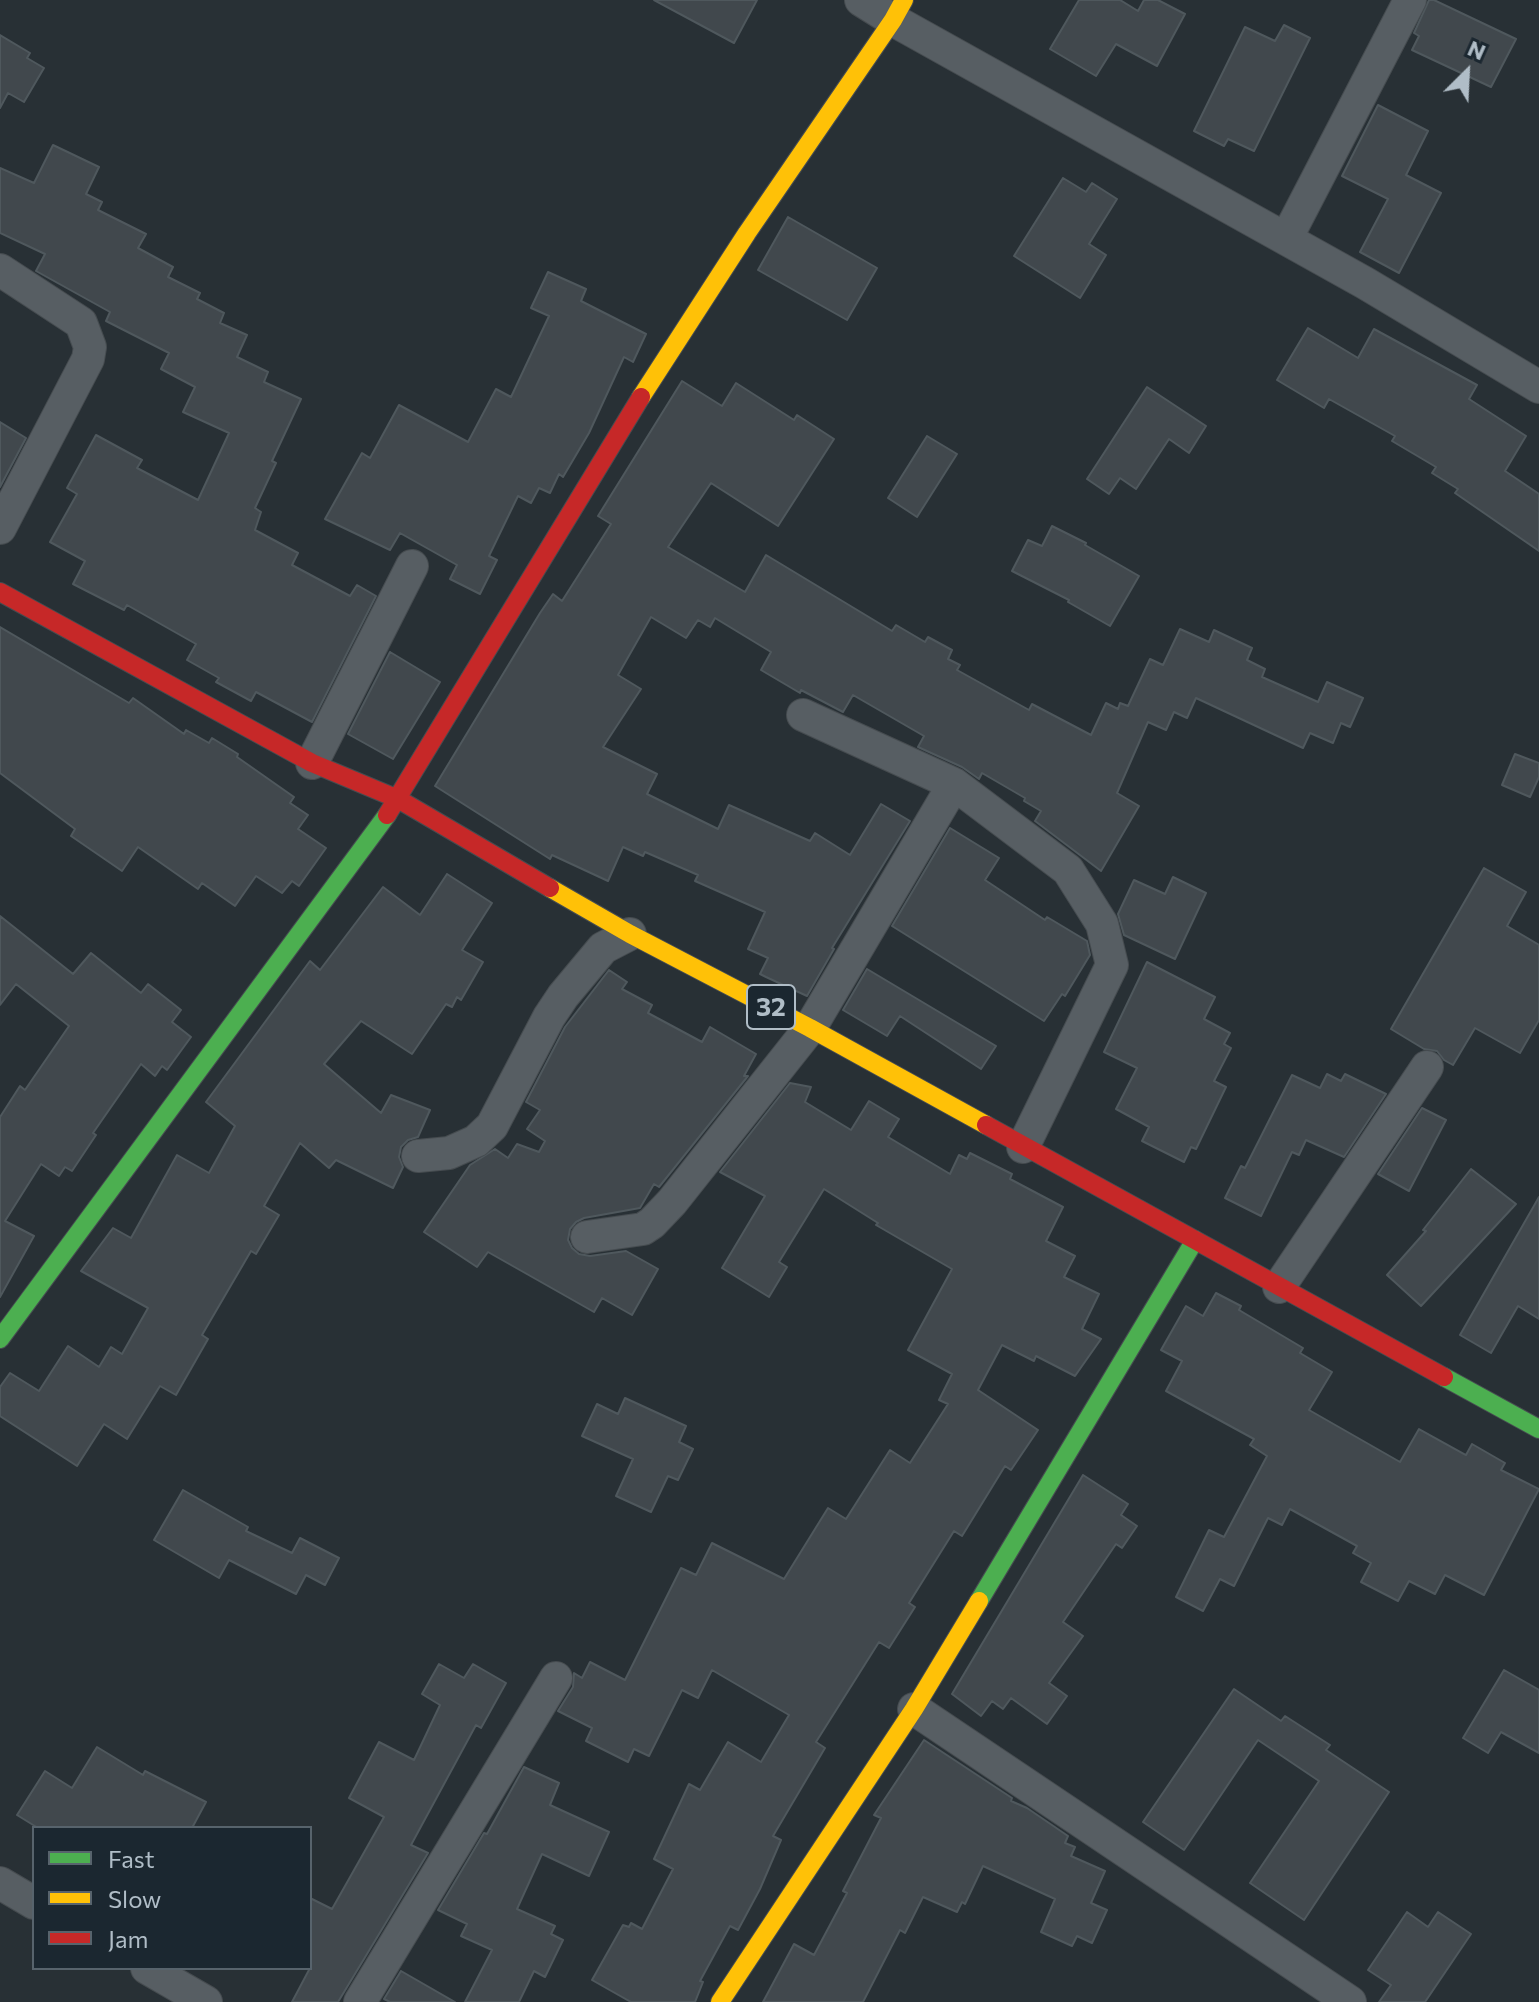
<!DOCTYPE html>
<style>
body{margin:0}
#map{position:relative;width:1539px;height:2002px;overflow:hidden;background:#283035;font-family:Commissioner,sans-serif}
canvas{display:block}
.legend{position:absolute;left:32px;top:1826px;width:280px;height:144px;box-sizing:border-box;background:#1b2730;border:2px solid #57636c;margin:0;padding:10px 14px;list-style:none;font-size:24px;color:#b0bdc7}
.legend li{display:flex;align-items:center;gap:16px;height:40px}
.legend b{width:40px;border:2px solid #57636c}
.north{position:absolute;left:1427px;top:32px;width:80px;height:80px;-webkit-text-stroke:6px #1b2730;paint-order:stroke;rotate:24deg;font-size:22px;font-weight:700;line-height:32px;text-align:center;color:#b0bdc7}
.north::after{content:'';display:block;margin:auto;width:28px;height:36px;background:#b0bdc7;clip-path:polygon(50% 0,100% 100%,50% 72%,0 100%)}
</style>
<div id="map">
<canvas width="1539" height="2002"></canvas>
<ul class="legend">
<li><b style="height:10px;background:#4caf50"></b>Fast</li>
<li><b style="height:10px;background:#ffc107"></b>Slow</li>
<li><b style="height:10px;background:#c62828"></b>Jam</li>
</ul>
<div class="north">N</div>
</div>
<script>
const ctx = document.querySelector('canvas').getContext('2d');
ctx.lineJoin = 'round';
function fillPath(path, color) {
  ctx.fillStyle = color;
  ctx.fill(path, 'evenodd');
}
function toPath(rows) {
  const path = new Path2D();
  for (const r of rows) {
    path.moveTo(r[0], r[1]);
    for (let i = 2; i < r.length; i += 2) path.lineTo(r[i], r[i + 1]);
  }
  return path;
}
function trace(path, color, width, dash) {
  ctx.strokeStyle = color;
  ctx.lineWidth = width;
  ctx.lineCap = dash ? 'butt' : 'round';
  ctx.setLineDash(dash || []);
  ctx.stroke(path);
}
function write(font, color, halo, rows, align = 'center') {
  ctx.font = font + ' Commissioner,sans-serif';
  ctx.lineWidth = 6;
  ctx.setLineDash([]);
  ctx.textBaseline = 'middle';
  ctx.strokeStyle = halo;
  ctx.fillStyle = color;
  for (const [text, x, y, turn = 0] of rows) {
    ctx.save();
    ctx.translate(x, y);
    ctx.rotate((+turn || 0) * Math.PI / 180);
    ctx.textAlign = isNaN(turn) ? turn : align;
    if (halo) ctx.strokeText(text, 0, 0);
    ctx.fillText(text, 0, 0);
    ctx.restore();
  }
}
const building = toPath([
 [654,0,757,0,734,43,654,0],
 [1079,0,1120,0,1138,11,1144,0,1158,0,1185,14,1157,66,1116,44,1096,76,1050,49,1079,0],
 [1429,0,1434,0,1516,39,1491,87,1412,50,1419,36,1414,33,1429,0],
 [1284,25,1310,38,1254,151,1228,139,1224,146,1194,131,1245,27,1275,41,1284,25],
 [0,35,30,53,27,58,44,68,24,102,8,93,0,108,0,35],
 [1378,105,1428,131,1406,175,1441,193,1399,273,1360,252,1388,199,1342,176,1378,105],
 [53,145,99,167,86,194,102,202,98,210,146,234,138,248,173,267,168,277,200,293,197,299,224,313,220,323,247,335,237,357,268,372,264,382,301,399,272,461,276,463,255,508,261,512,255,530,298,553,292,565,350,596,357,585,376,596,312,722,256,692,251,701,216,682,219,678,187,660,196,644,127,605,124,610,73,584,85,561,50,542,77,494,67,488,96,435,142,460,137,468,198,500,229,433,183,412,195,387,161,369,169,353,106,321,110,312,36,271,45,254,0,233,0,168,34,183,53,145],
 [1063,178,1086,192,1092,183,1117,199,1089,244,1106,255,1080,298,1014,256,1063,178],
 [788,217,877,268,847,320,758,270,788,217],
 [548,272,586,289,581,301,646,334,633,362,624,357,589,433,563,477,559,474,550,493,539,488,531,503,518,496,489,556,497,560,480,594,450,579,457,565,400,533,390,550,325,519,362,453,370,458,399,405,468,442,496,389,511,397,549,316,531,308,548,272],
 [1308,328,1358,358,1374,329,1477,385,1469,399,1526,436,1505,471,1539,494,1539,551,1455,493,1458,489,1432,473,1436,467,1392,441,1395,436,1329,399,1324,408,1277,380,1308,328],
 [682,381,722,406,736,383,794,420,797,415,834,439,778,526,711,483,668,547,745,592,766,555,892,631,896,625,925,642,928,637,952,650,948,659,960,665,957,670,1029,710,1032,704,1091,735,1106,703,1118,709,1120,703,1128,706,1150,659,1163,665,1180,629,1209,642,1214,630,1252,648,1247,660,1265,669,1262,677,1318,702,1327,682,1363,698,1350,727,1341,723,1333,743,1310,733,1303,748,1196,698,1187,718,1174,712,1166,730,1148,722,1117,793,1139,806,1101,871,1035,821,1041,811,1024,801,1025,798,982,773,979,779,962,767,918,747,924,736,853,695,843,712,801,690,800,693,761,670,771,652,715,618,710,627,698,620,686,638,651,617,618,675,641,689,603,747,657,774,647,794,718,829,729,805,810,841,815,833,850,855,881,804,910,821,832,948,834,949,807,996,766,977,760,974,768,958,748,949,765,912,695,881,698,875,645,852,643,856,623,847,608,881,552,855,550,859,435,786,540,613,553,594,562,601,611,524,598,516,682,381],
 [1147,387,1206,426,1189,453,1169,439,1136,489,1120,478,1109,494,1087,479,1147,387],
 [0,422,26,438,0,487,0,422],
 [927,436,957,454,917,517,888,498,927,436],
 [1052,526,1086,543,1085,545,1139,576,1110,626,1068,602,1069,600,1012,571,1028,540,1042,546,1052,526],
 [0,627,129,703,133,698,184,734,186,730,209,743,212,738,238,754,237,757,294,797,290,803,308,815,298,829,326,848,299,886,292,881,282,893,256,876,235,906,202,883,198,889,138,847,122,871,71,836,75,829,0,773,0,627],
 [390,652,440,682,393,759,348,734,390,652],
 [1515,754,1539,763,1539,777,1530,797,1502,785,1515,754],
 [950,828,999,858,985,880,1045,920,1047,917,1087,941,1090,955,1065,996,1062,994,1044,1021,892,926,950,828],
 [1484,868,1526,892,1507,926,1539,945,1539,1020,1520,1053,1475,1028,1453,1065,1444,1060,1437,1051,1424,1049,1391,1029,1484,868],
 [447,874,492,903,462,950,483,962,461,1000,457,997,452,1007,446,1004,412,1054,361,1021,324,1064,381,1113,391,1095,430,1110,418,1137,408,1140,401,1147,399,1157,403,1167,393,1188,336,1160,329,1168,300,1143,264,1206,279,1215,256,1254,251,1251,202,1335,208,1339,176,1395,160,1386,127,1439,104,1424,77,1466,0,1416,0,1387,10,1373,39,1391,68,1346,99,1367,111,1347,122,1354,148,1308,81,1271,113,1228,131,1238,177,1155,209,1173,235,1126,206,1102,310,961,320,970,383,887,420,915,447,874],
 [1173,877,1206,893,1175,959,1124,935,1118,914,1134,880,1165,894,1173,877],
 [0,916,73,974,91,953,141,993,148,984,181,1010,172,1022,191,1037,167,1070,162,1066,155,1076,141,1064,93,1133,96,1135,72,1171,65,1167,59,1176,41,1164,5,1221,34,1236,0,1297,0,1117,20,1086,25,1090,69,1026,16,984,0,1005,0,916],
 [1147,962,1215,997,1204,1019,1230,1033,1224,1044,1231,1048,1214,1081,1226,1087,1196,1149,1191,1147,1184,1162,1142,1141,1149,1127,1116,1109,1137,1068,1104,1052,1147,962],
 [867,969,996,1046,981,1069,900,1016,887,1036,843,1010,867,969],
 [609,970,627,982,622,989,652,1005,648,1013,702,1042,710,1027,756,1054,744,1076,748,1076,659,1187,654,1184,640,1208,584,1218,576,1222,570,1229,568,1240,572,1248,579,1254,590,1256,626,1251,658,1269,632,1315,602,1298,594,1312,488,1252,477,1267,424,1232,470,1165,495,1149,508,1158,517,1144,539,1152,545,1141,527,1129,540,1110,526,1102,565,1027,609,970],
 [1327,1074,1341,1081,1345,1074,1386,1094,1344,1157,1306,1140,1299,1155,1292,1152,1261,1216,1225,1198,1241,1166,1245,1168,1292,1075,1320,1088,1327,1074],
 [790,1083,811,1087,805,1102,851,1130,869,1101,899,1119,888,1137,950,1174,959,1155,967,1159,970,1153,1012,1174,1010,1179,1063,1207,1046,1241,1075,1256,1064,1277,1099,1294,1082,1329,1101,1339,1075,1376,1036,1356,1034,1361,1002,1345,978,1390,1038,1430,1011,1470,1005,1466,962,1536,954,1531,909,1603,915,1607,889,1648,879,1642,816,1742,825,1748,773,1836,781,1840,760,1889,738,1930,730,1926,700,1981,703,1982,695,2002,631,2002,592,1980,623,1925,629,1927,631,1923,642,1929,673,1869,654,1859,689,1784,700,1790,728,1742,761,1762,789,1715,712,1670,698,1698,682,1690,649,1756,634,1749,628,1762,586,1741,592,1728,558,1711,573,1687,574,1673,582,1678,590,1662,625,1680,681,1568,696,1575,712,1543,784,1579,828,1508,846,1519,890,1450,910,1463,948,1404,939,1400,952,1374,908,1350,952,1269,876,1225,878,1223,824,1189,779,1262,787,1267,769,1297,722,1268,765,1196,720,1172,790,1083],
 [1422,1108,1446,1120,1409,1191,1378,1174,1422,1108],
 [1471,1169,1516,1204,1421,1306,1387,1275,1426,1231,1423,1230,1471,1169],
 [1539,1197,1539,1319,1518,1306,1491,1353,1460,1335,1539,1197],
 [1216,1293,1241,1306,1239,1310,1303,1348,1300,1353,1332,1372,1309,1410,1400,1462,1419,1429,1466,1455,1472,1444,1505,1463,1501,1470,1539,1489,1484,1595,1445,1575,1435,1594,1409,1581,1398,1601,1361,1582,1371,1563,1353,1553,1357,1546,1290,1509,1282,1525,1268,1518,1234,1586,1220,1579,1203,1611,1176,1597,1209,1530,1224,1537,1267,1456,1250,1445,1254,1439,1166,1391,1182,1361,1161,1350,1186,1306,1203,1316,1216,1293],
 [625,1398,686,1426,679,1442,693,1449,678,1480,668,1476,651,1512,616,1496,633,1459,582,1436,597,1404,618,1414,625,1398],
 [1083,1475,1128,1504,1121,1515,1137,1526,1122,1548,1116,1544,1063,1622,1083,1636,1049,1683,1067,1696,1047,1724,1011,1698,1003,1709,992,1701,981,1716,952,1694,1083,1475],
 [183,1490,248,1527,246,1531,292,1553,300,1538,339,1558,325,1585,306,1575,296,1594,229,1560,219,1578,154,1540,183,1490],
 [439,1664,464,1678,473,1664,506,1683,481,1728,476,1725,411,1845,428,1853,338,2002,292,2002,310,1968,310,1898,332,1909,384,1817,349,1798,379,1742,414,1760,440,1705,422,1694,439,1664],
 [1504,1670,1539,1690,1539,1753,1501,1732,1488,1753,1463,1738,1504,1670],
 [1234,1689,1281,1721,1285,1716,1330,1745,1326,1750,1389,1792,1304,1920,1250,1883,1319,1781,1258,1740,1184,1850,1143,1822,1234,1689],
 [924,1740,1012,1798,1011,1801,1027,1808,1068,1836,1065,1843,1075,1847,1071,1856,1105,1871,1091,1903,1107,1910,1092,1943,1077,1936,1072,1946,1041,1932,1055,1899,983,1866,965,1904,962,1902,957,1912,923,1897,905,1933,900,1930,863,2002,763,2002,794,1944,814,1955,847,1893,843,1891,881,1818,874,1815,924,1740],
 [97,1747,143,1775,145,1771,206,1802,192,1828,38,1828,17,1815,45,1771,72,1788,97,1747],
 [524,1767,559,1783,550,1805,609,1832,589,1876,542,1854,517,1909,555,1926,551,1934,563,1940,545,1977,534,1971,519,2002,465,2002,492,1950,461,1936,467,1924,438,1910,484,1833,487,1834,524,1767],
 [1407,1912,1428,1927,1438,1912,1471,1934,1425,2002,1379,2002,1391,1985,1368,1970,1407,1912],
 [401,1971,455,2002,390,2002,384,1999,401,1971]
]);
fillPath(building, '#41484d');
trace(building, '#4f585d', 2);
const street = toPath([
 [861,0,893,20,1365,283,1539,387],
 [1286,239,1410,0],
 [0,270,81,323,90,347,88,359,0,528],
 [803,715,954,784,1068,870,1102,924,1112,965,1023,1147],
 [312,763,412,566],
 [418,1156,449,1153,476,1141,492,1126,549,1017,563,996,603,948,630,934],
 [587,1237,643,1229,652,1223,672,1202,810,1028,954,784],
 [1279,1287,1427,1067],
 [914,1709,1350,2002],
 [0,1883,34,1903],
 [147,1968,206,2002],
 [360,2002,556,1678]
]);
const fast = toPath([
 [0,1339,387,815],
 [1444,1377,1539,1429],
 [979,1601,1195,1240]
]);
const slow = toPath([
 [641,397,747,233,893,20,904,0],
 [550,888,630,934,810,1028,986,1125],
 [720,2002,914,1709,979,1601]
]);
const jam = toPath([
 [0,592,312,763,398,799,550,888],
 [387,815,641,397],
 [986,1125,1444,1377]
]);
trace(street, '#464c50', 34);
trace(fast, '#464c50', 20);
trace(slow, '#464c50', 20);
trace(jam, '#464c50', 20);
trace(street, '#575e63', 32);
trace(fast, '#4caf50', 18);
trace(slow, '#ffc107', 18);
trace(jam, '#c62828', 18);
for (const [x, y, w] of [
 [771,1007,48]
]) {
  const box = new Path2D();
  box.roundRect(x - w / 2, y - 22, w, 44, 6);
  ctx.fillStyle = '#1b2730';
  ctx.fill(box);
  trace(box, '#b0bdc7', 2);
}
write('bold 26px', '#b0bdc7', null, [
 ["32",771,1007]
]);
</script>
